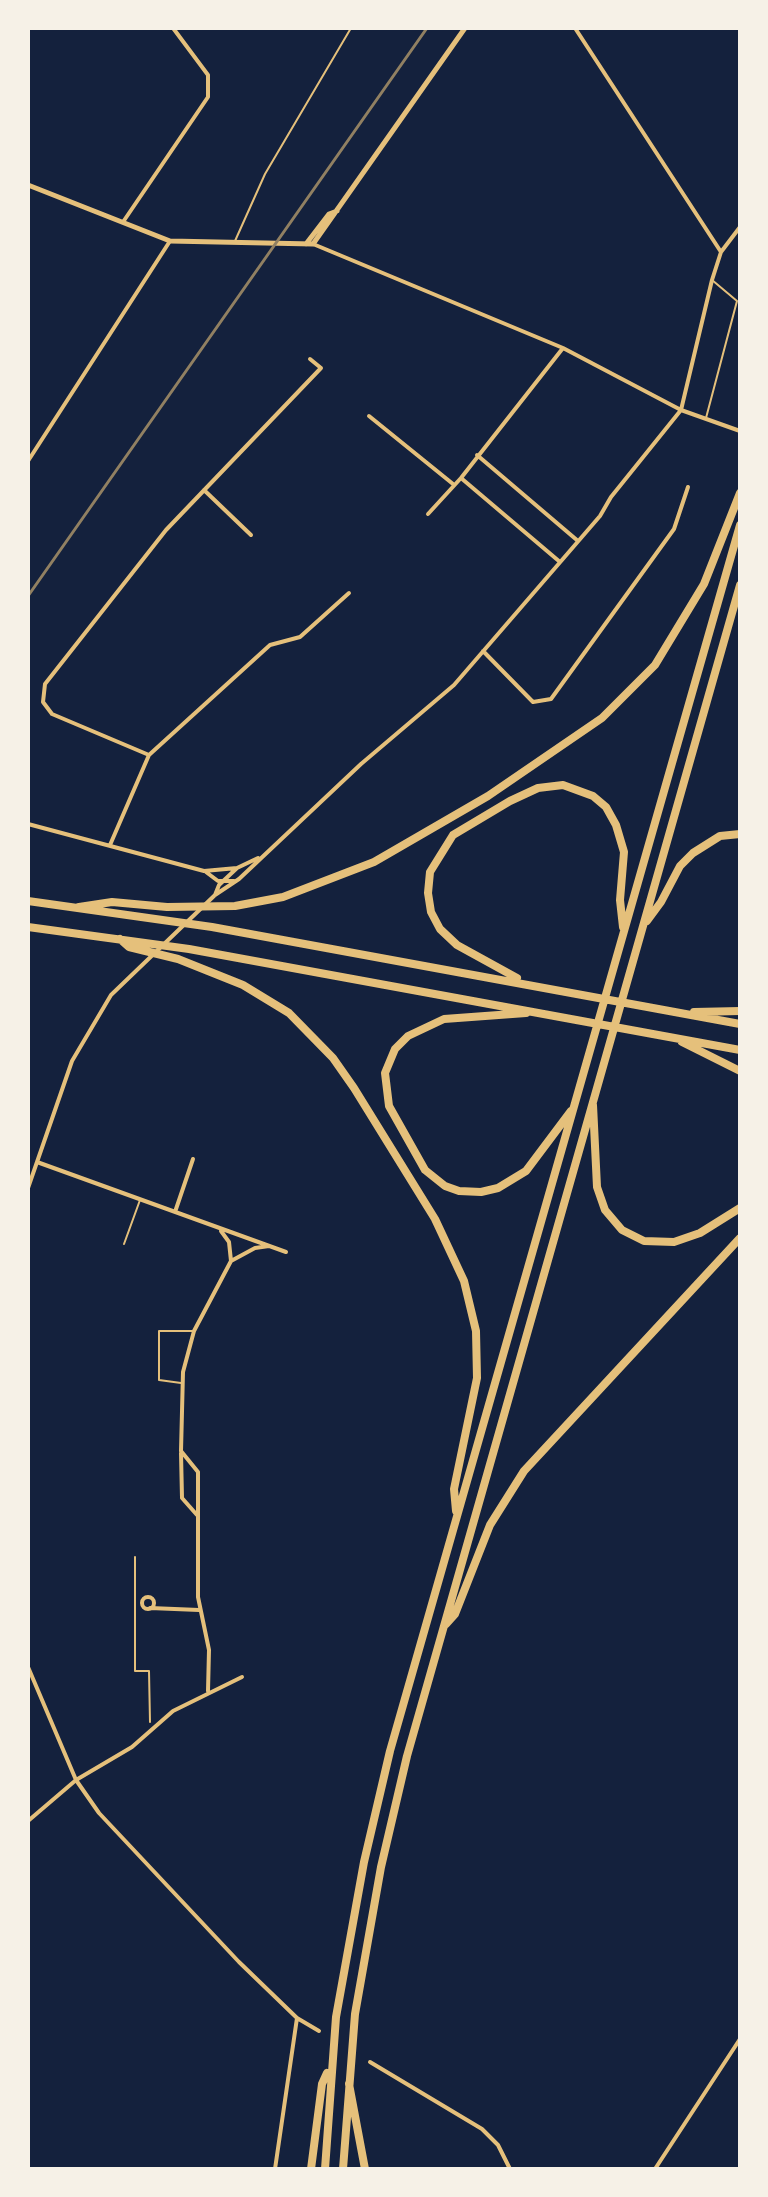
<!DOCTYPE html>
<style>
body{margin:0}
#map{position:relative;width:768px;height:2197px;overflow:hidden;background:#14213d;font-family:"DM Sans",sans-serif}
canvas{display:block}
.frame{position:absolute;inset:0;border:30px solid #f6f1e7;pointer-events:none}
</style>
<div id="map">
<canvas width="768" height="2197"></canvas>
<div class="frame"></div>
</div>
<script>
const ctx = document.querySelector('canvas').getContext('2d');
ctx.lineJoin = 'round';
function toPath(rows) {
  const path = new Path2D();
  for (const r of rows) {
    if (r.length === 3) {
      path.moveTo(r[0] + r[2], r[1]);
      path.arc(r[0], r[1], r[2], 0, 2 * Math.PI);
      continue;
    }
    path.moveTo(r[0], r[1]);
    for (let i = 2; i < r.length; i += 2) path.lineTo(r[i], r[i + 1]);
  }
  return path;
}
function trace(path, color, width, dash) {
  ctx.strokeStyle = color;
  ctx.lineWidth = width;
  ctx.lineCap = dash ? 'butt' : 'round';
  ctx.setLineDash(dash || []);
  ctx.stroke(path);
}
trace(toPath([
 [135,1557,135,1671,149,1671,150,1722]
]), '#e5c07b', 2);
trace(toPath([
 [235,241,265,174,351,28],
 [706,418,737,301,712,280],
 [124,1244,140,1200],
 [181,1383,159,1380,159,1331,193,1331]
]), '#e5c07b', 2);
trace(toPath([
 [575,28,721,252],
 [123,222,208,97,208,75,173,28],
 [313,244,563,348,681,410,740,431],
 [369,416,453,484],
 [477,455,578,541],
 [28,461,170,241],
 [461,478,560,562],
 [204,490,251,535],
 [428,514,461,478,563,348],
 [483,651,533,702,551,699,674,529,688,487],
 [149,755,52,714,43,702,45,684,166,530,321,368,310,359],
 [28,824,204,871,237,868],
 [110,845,149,755,270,645,300,637,349,593],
 [206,872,218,881,234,881],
 [215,895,219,885,237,868,258,858],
 [37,1162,286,1252],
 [28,1188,72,1061,111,995,215,895,239,879,361,764,454,685,600,516,611,497,681,410,712,280,721,252,740,227],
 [175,1212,193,1159],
 [221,1231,229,1242,231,1261],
 [181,1453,182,1498,197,1515],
 [148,1603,6],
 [150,1608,199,1610],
 [28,1667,76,1780,99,1813,239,1962,297,2018,319,2031],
 [208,1691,209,1650,198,1597,198,1472,181,1451,183,1372,194,1331,231,1261,255,1248,269,1246],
 [28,1821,76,1780,132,1747,173,1711,242,1677],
 [370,2062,482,2129,498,2145,510,2169],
 [275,2169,297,2018],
 [655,2169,740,2039]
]), '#e5c07b', 4);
trace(toPath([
 [28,185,170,241,313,244,465,28],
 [306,244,329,214,337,211]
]), '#e5c07b', 5);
trace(toPath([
 [28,901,212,927,740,1024],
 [79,907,112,902,167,907,235,906,283,897,374,862,488,796,602,718,655,665,704,584,740,493],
 [647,921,661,902,680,866,693,853,720,836,740,834],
 [28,927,189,949,740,1050],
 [120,939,129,947,178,959,243,985,289,1013,333,1058,354,1088,435,1219,464,1281,476,1331,477,1378,454,1489,456,1511],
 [517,978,457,945,440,929,431,912,428,893,430,872,453,835,510,801,538,788,563,785,593,796,606,807,616,825,624,852,620,900,623,927],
 [694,1012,740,1011],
 [526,1013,444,1019,408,1036,395,1049,385,1073,389,1106,425,1170,445,1186,459,1191,481,1192,498,1188,526,1171,571,1111],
 [682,1042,740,1071],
 [593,1105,597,1187,605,1210,622,1230,644,1241,674,1242,700,1233,740,1208],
 [446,1624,455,1614,490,1525,524,1471,740,1238],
 [349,2084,365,2169],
 [311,2169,322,2084,327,2073],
 [325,2169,336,2017,364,1862,390,1751,740,525],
 [343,2169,355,2014,381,1867,407,1756,740,585]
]), '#e5c07b', 8);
trace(toPath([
 [28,596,427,28]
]), '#918062', 3);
</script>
